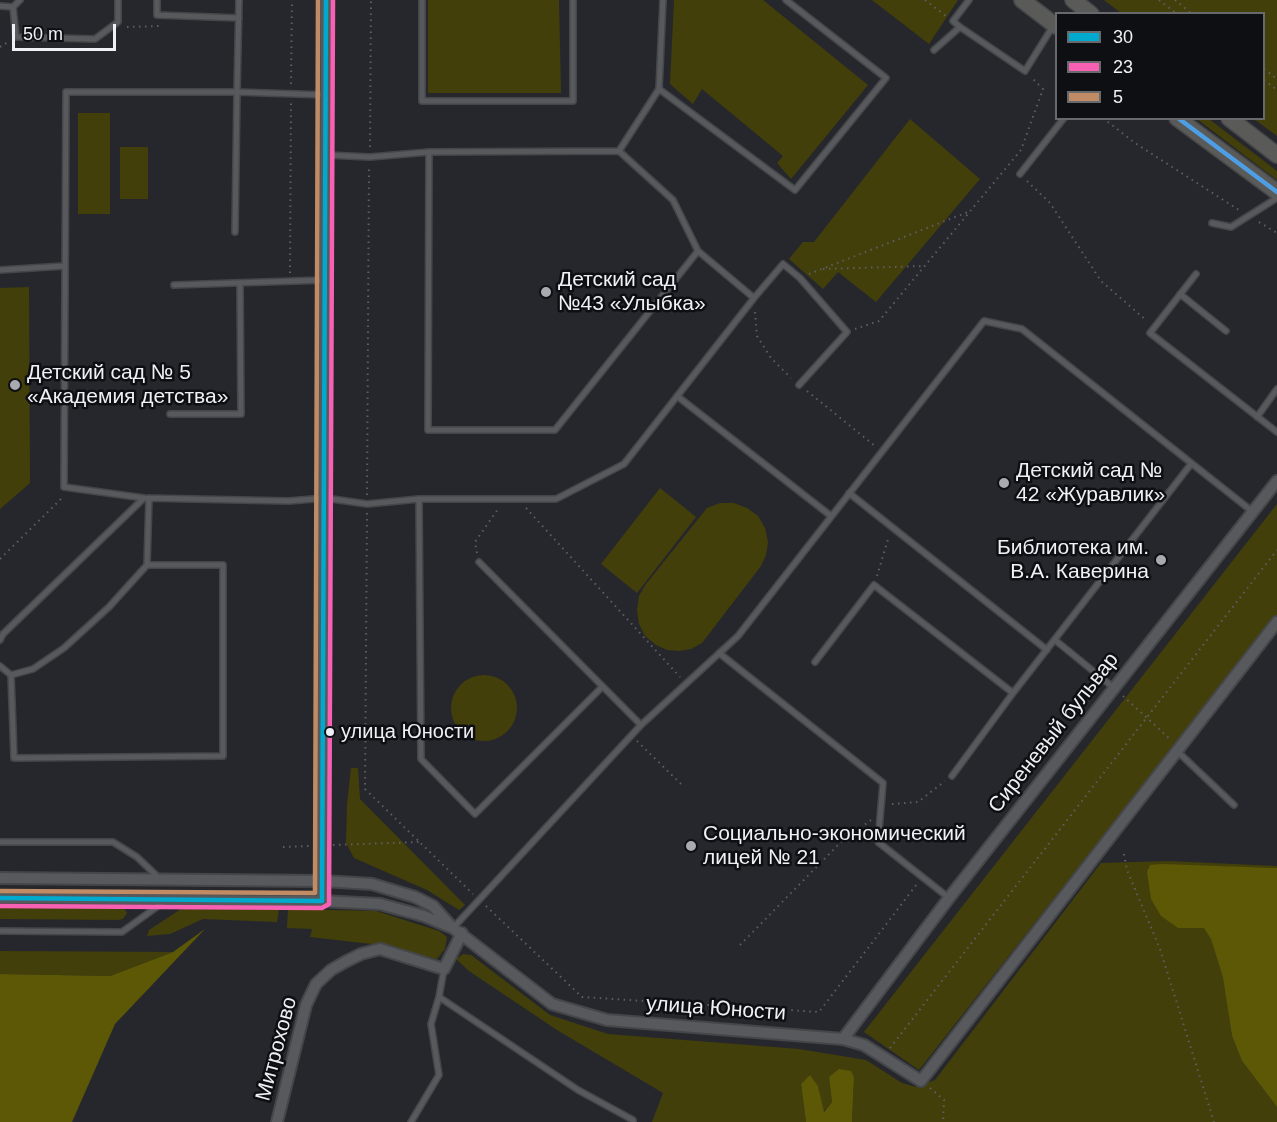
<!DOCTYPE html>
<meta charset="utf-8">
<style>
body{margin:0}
#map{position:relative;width:1277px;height:1122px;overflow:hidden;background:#26272c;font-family:Helvetica,sans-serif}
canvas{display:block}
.legend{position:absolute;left:1055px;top:12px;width:210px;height:108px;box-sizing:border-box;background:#0e0f13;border:2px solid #68696d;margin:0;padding:8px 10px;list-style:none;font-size:18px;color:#eef0f5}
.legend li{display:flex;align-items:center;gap:12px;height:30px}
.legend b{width:30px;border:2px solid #68696d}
.scale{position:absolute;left:12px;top:24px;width:104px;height:27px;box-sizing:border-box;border:3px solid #eef0f5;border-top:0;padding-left:8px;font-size:18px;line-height:21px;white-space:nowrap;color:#eef0f5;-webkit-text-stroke:4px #0e0f13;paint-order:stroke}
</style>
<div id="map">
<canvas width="1277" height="1122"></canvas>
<ul class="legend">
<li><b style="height:8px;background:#00a9ce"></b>30</li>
<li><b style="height:8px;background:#f860b3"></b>23</li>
<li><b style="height:8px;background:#c18c65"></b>5</li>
</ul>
<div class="scale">50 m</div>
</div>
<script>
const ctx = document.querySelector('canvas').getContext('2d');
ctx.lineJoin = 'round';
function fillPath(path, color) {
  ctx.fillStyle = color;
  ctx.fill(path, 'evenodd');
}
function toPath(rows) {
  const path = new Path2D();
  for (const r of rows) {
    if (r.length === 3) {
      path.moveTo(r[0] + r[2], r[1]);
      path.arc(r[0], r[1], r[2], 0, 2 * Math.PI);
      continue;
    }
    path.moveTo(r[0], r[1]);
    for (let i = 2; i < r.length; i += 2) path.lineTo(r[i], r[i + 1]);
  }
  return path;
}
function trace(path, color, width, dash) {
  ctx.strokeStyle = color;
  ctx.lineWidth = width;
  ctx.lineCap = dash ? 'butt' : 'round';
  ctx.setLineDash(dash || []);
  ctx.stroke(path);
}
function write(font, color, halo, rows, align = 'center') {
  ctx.font = font + ' Helvetica,sans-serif';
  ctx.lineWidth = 5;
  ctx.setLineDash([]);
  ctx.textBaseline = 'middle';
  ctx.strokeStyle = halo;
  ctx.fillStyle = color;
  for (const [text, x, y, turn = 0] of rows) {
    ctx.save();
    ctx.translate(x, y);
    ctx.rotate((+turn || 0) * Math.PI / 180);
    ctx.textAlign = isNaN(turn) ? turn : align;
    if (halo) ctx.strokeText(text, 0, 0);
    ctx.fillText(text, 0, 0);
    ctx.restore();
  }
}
fillPath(toPath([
 [428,0,559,0,561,93,428,93],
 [674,0,763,0,868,85,791,179,777,163,783,156,702,89,693,104,670,84],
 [872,0,958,0,929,44],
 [1104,0,1277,0,1277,136,1254,119,1264,118,1264,14,1121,13],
 [78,113,110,113,110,214,78,214],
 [910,119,980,179,876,302,838,272,823,289,789,259,803,242,814,242],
 [1197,119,1209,119,1277,171,1277,180],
 [120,147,148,147,148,199,120,199],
 [29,287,30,483,0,509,0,288],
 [660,488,696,517,637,593,601,564],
 [720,503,734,503,747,508,758,516,765,528,768,542,766,555,761,566,702,643,691,649,679,651,667,650,656,645,645,636,639,624,637,610,639,596,646,584,707,508],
 [1277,504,1277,615,919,1070,864,1032],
 [484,708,33],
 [351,768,358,768,360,799,465,905,459,910,427,890,354,858,346,843,347,804],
 [1169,861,1277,866,1277,868,1150,865,1178,928,1205,928,1212,939,1224,977,1232,1036,1242,1061,1277,1107,1277,1122,852,1122,854,1077,829,1077,832,1102,823,1112,818,1086,810,1076,801,1084,806,1122,652,1122,663,1093,557,1030,469,971,456,959,463,954,471,955,550,1015,608,1034,799,1049,866,1060,902,1083,916,1087,935,1080,1101,863],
 [0,905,119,906,124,908,127,913,123,919,118,920,0,919],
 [181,909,279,909,277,922,203,919,170,934,147,936,149,930],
 [288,909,376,911,439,931,447,937,445,949,437,959,380,945,310,937,312,929,287,928],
 [0,951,173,952,110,976,0,974]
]), '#433f0a');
fillPath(toPath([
 [1161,864,1277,868,1277,1107,1242,1061,1232,1036,1223,977,1211,939,1204,928,1178,928,1161,916,1151,899,1147,872,1150,865],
 [205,929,115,1024,72,1122,0,1122,0,974,110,976,173,952],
 [839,1069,851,1071,854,1077,852,1122,806,1122,801,1084,810,1075,818,1086,824,1112,832,1102,829,1077]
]), '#5c5806');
const lane = toPath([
 [157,0,157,15,239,18],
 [239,0,237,92,326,95],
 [422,0,422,101,573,101,573,0],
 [663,0,659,89,795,190,886,78,786,0],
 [0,6,13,7,20,0],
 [13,7,16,37,95,39,118,22,118,0],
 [960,27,1025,71,1053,26],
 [934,50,960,27,953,21,969,0],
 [619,151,659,89],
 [326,155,370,157,429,152,619,151,673,200,698,251,555,430,428,430,429,152],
 [1020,174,1064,118],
 [1212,223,1231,227,1277,198],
 [698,251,754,298,783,264,800,278,847,332,799,385],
 [0,270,64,266],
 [1196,274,1150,333,1277,432],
 [174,285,325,280],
 [1180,294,1226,331],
 [677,396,831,516],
 [170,414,241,414,240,283],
 [1257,417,1277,389],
 [849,493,1047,650],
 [144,498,64,487,66,92,237,92,235,232],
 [419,499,421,759,475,814,602,687],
 [0,640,3,634,144,498,289,501,325,498,367,504,419,499,556,499,624,464,754,298],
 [1055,640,1114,688],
 [719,653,883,783,878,842,949,898],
 [815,662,874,585,1013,693],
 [0,666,11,675,14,758,223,756,223,565,147,565,149,498],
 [11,675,33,669,64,648,109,607,147,565],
 [641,725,738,636,984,321,1022,329,1253,512],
 [1177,751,1234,805],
 [952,776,1013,693,1191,464],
 [0,842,113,842,137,857,159,878],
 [453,928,641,725,479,562],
 [0,931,122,932,165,901],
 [439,997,578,1090,633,1120,633,1122],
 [411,1122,439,1075,431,1024,439,997,444,969]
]);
const street = toPath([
 [0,878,323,881,372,884,415,897,433,906,451,926],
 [0,898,322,901,380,904,424,916,453,928,552,1004,607,1020,843,1039,864,1045,921,1081,1277,622],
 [322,901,326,0],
 [843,1039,949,898,1277,481],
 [277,1122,306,1005,316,984,331,970,345,962,361,954,380,949,444,969,462,933]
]);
const secondary = toPath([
 [1022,0,1056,26],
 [1073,0,1091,14],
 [1177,118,1277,192],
 [1229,118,1277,155]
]);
trace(lane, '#444649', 8);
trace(street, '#444649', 14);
trace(secondary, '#444649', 18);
trace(toPath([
 [925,0,946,16],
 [1159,0,1177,14],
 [1175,0,1192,14],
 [127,27,160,26],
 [0,47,8,42],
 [1264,69,1277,79],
 [1264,80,1277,90],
 [291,84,292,0],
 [1103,118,1135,143,1239,210],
 [370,147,371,0],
 [1027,181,1050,203,1101,281,1147,321],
 [1259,222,1277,233],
 [823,269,925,266],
 [290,273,291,102],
 [809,274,968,212],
 [755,312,757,336,771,358,791,378],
 [855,329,879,321,1021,150,1043,89,1032,78],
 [807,391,875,446],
 [367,495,369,165],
 [526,508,680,677],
 [367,513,365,789,473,894],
 [477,553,475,542,498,509],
 [0,559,62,498,62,495],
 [877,576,889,536],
 [1123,696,1170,739],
 [637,741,684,787],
 [892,804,918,802,945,781],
 [333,845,420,842],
 [283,847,309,846],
 [1124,854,1127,870,1160,949,1214,1122],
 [486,906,582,997,819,1012,917,884],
 [740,945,841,842,871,820],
 [890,1048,1277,550],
 [930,1088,944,1100,943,1122]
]), '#5e5e62', 2, [1.5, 4.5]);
trace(lane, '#58595c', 5);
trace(street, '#58595c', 10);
trace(secondary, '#5a5b59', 15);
trace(toPath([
 [0,898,322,901,326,0]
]), '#00a9ce', 4.5);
trace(toPath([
 [0,906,322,908,329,904,333,0]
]), '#f860b3', 4.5);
trace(toPath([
 [0,891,315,893,318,0]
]), '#c18c65', 4.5);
trace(toPath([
 [1178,118,1277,192]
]), '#4d9ee5', 4.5);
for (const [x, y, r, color] of [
 [546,292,6,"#a8aaaf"],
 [15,385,6,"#a8aaaf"],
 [1004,483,6,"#a8aaaf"],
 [1161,560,6,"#a8aaaf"],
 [330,732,5,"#eef0f5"],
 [691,846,6,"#a8aaaf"]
]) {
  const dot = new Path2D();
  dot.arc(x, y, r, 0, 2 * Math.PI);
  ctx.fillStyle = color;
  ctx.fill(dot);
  trace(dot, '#0e0f13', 2);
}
write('20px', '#eef0f5', '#0e0f13', [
 ["улица Юности",341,732]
], 'left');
write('21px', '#eef0f5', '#0e0f13', [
 ["Детский сад",558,280],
 ["№43 «Улыбка»",558,304],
 ["Детский сад № 5",27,373],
 ["«Академия детства»",27,397],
 ["Детский сад №",1016,471],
 ["42 «Журавлик»",1016,495],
 ["Библиотека им.",1149,548,"right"],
 ["В.А. Каверина",1149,572,"right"],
 ["Социально-экономический",703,834],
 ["лицей № 21",703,858]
], 'left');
write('21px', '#eef0f5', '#0e0f13', [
 ["Сиреневый бульвар",1054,733,-52],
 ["улица Юности",716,1009,4],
 ["Митрохово",277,1049,-75]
]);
</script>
